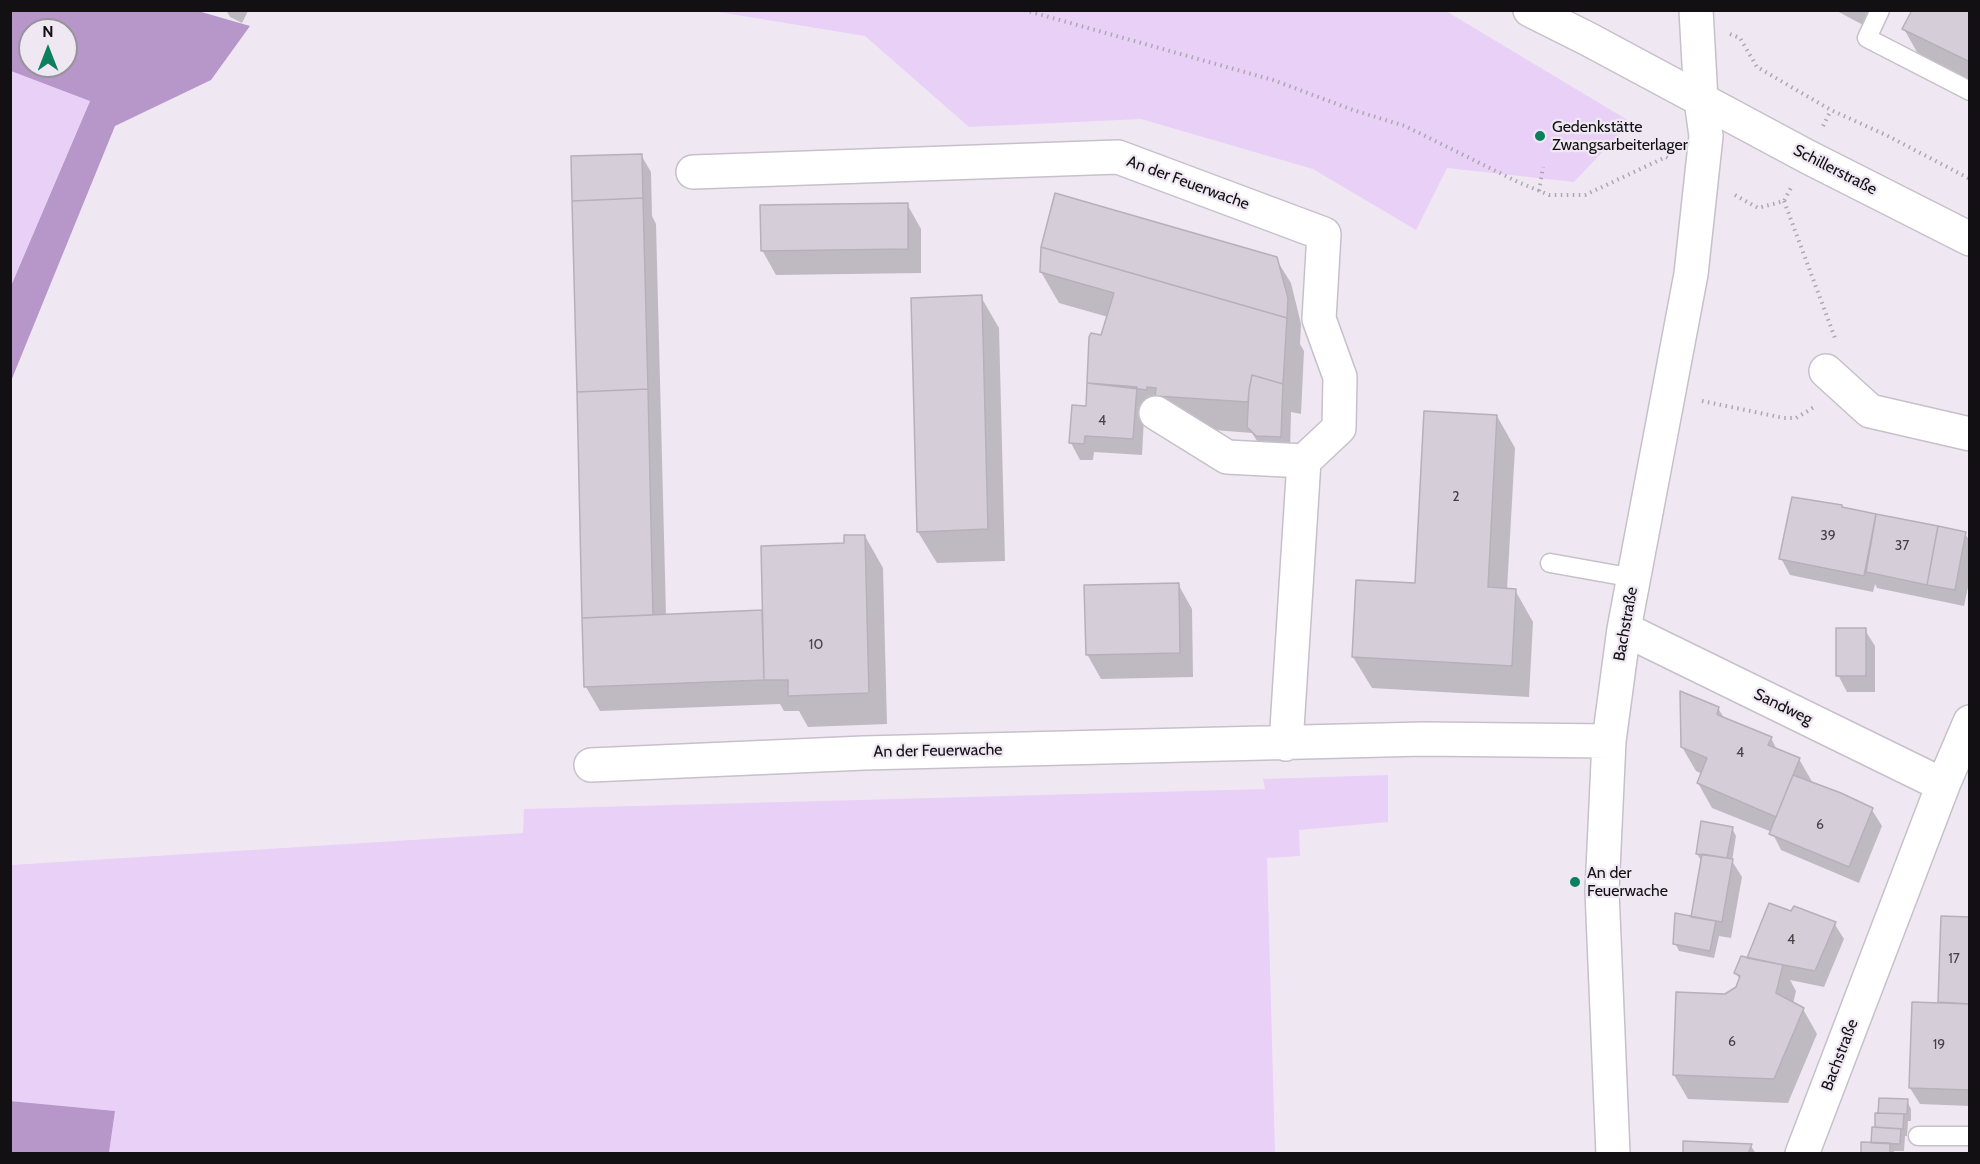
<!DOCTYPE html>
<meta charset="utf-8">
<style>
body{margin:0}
#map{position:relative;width:1980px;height:1164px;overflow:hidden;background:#efe8f3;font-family:Cabin,sans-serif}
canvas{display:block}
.frame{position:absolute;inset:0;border:12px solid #131014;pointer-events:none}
.north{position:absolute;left:18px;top:18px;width:60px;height:60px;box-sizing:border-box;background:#efe8f3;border:2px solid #97929a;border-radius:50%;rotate:0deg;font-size:16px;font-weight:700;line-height:24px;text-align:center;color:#131014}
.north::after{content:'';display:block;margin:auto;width:21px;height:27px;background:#0c7f5c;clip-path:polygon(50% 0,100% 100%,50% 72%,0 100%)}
</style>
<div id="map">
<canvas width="1980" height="1164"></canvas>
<div class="frame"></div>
<div class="north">N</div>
</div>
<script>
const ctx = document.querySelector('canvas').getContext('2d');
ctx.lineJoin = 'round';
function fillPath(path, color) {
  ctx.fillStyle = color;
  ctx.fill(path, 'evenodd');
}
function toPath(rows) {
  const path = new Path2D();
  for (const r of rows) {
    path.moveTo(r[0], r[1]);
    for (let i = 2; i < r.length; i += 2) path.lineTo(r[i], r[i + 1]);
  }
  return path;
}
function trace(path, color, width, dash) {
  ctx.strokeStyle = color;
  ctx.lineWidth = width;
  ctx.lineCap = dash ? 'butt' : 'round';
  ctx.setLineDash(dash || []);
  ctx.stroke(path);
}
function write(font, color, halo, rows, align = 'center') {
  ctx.font = font + ' Cabin,sans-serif';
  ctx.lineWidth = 4.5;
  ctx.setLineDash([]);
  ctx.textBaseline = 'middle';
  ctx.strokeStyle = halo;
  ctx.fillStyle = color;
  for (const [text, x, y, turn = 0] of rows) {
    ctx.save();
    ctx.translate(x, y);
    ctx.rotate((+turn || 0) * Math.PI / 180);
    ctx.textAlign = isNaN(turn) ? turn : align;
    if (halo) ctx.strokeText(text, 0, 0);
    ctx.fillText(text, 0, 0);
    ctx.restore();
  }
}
fillPath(toPath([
 [712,11,1446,11,1631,122,1574,182,1447,168,1416,230,1313,169,1141,119,969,127,865,36],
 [11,71,90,100,11,286],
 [1388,775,1388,822,1299,830,1300,856,1267,858,1275,1153,109,1154,115,1111,11,1101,11,865,523,833,524,809,1265,789,1263,779]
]), '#e9d0f7');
fillPath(toPath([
 [11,10,198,11,250,26,211,80,115,126,11,381,11,286,90,101,11,71],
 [30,30,66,30,66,66,30,66],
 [10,1101,115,1111,109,1153,11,1153]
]), '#b796c9');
fillPath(toPath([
 [226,10,247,10,248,11,242,23,230,17],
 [1835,10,1873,10,1865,26],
 [1970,10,1970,84,1922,61,1904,29],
 [641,155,651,172,652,216,656,224,666,615,761,611,764,616,846,545,865,536,883,568,887,724,808,727,799,711,784,711,780,704,600,711,586,687],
 [907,204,921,229,921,273,776,275,762,250],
 [1276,259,1291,283,1301,324,1300,344,1304,351,1301,414,1291,412,1290,454,1259,444,1252,433,1175,427,1144,418,1142,455,1094,452,1093,460,1080,460,1071,443,1087,407,1102,336,1108,317,1059,303,1041,272],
 [981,297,999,328,1005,561,937,563,918,532],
 [1497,416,1515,448,1507,590,1515,590,1533,622,1529,697,1372,688,1353,657,1416,585],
 [1842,509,1965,534,1970,541,1970,578,1964,606,1877,588,1875,584,1873,592,1790,575,1781,558],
 [1178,584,1192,609,1193,677,1101,679,1087,654],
 [1865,630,1875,646,1875,692,1847,692,1838,675],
 [1718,708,1724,718,1771,738,1777,750,1799,759,1814,785,1872,810,1882,826,1859,883,1781,850,1772,832,1712,808,1698,783,1702,774,1696,771,1682,747],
 [1732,828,1736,836,1732,861,1742,877,1731,938,1719,936,1714,958,1679,951,1675,943,1692,918,1702,862,1697,854],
 [1792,913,1834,923,1844,939,1824,987,1790,980,1796,991,1793,1004,1803,1009,1817,1034,1788,1103,1688,1099,1674,1075,1725,995,1737,988,1740,980,1736,973],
 [1970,918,1970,1106,1920,1104,1910,1088,1939,1004,1940,953],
 [1880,1099,1907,1101,1911,1109,1911,1121,1908,1121,1907,1136,1905,1136,1904,1151,1894,1151,1894,1154,1862,1154,1873,1144,1877,1114,1880,1114],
 [1751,1146,1756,1154,1685,1154]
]), '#0003');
const building = toPath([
 [1912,10,1970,10,1970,62,1902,29,1912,10],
 [642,154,643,198,572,201,571,156,642,154],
 [1055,193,1277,257,1288,298,1287,318,1041,247,1055,193],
 [643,198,648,389,577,392,572,201,643,198],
 [908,203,908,249,761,251,760,205,908,203],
 [1041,247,1287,318,1283,384,1252,375,1249,390,1248,402,1155,396,1156,388,1147,387,1147,390,1087,383,1089,337,1091,333,1101,335,1114,293,1040,272,1041,247],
 [982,295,988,529,917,532,911,298,982,295],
 [1252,375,1283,384,1281,437,1256,436,1247,427,1249,390,1252,375],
 [1087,383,1137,387,1133,439,1085,436,1084,444,1069,443,1072,405,1086,406,1087,383],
 [648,389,653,615,582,618,577,392,648,389],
 [1424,411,1497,415,1488,587,1516,589,1512,666,1352,657,1356,580,1415,583,1424,411],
 [1792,497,1842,505,1842,507,1876,514,1864,576,1779,559,1792,497],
 [1876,514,1938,526,1927,585,1866,572,1876,514],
 [1938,526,1966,532,1955,590,1927,585,1938,526],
 [844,535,865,535,869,693,788,696,788,680,764,680,761,546,844,543,844,535],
 [1179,583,1180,653,1086,655,1084,585,1179,583],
 [762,610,764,680,584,687,582,618,762,610],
 [1836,628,1866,628,1866,676,1836,676,1836,628],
 [1680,691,1719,707,1717,714,1718,715,1772,737,1768,745,1800,758,1776,817,1697,783,1707,758,1681,747,1680,691],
 [1793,775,1841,793,1873,808,1849,867,1769,834,1793,775],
 [1701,821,1733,827,1727,858,1696,854,1701,821],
 [1702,854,1733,859,1722,922,1691,917,1702,854],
 [1769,903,1791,911,1794,906,1836,922,1815,971,1747,958,1769,903],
 [1675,913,1716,921,1710,951,1673,944,1675,913],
 [1941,916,1970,917,1970,1004,1938,1002,1941,916],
 [1741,956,1783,965,1776,993,1804,1008,1774,1079,1673,1075,1676,992,1725,994,1736,987,1740,976,1734,973,1741,956],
 [1912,1002,1970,1004,1970,1090,1909,1088,1912,1002],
 [1879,1098,1908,1099,1907,1114,1878,1113,1879,1098],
 [1875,1113,1904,1114,1903,1129,1875,1127,1875,1113],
 [1872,1127,1901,1129,1900,1144,1871,1143,1872,1127],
 [1683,1141,1752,1144,1748,1154,1683,1154,1683,1141],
 [1861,1142,1890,1143,1890,1154,1861,1154,1861,1142]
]);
fillPath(building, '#d5ced9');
trace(building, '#b6b0ba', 1.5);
const lane = toPath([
 [1880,10,1867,38,1970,91],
 [1550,563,1634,578],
 [1918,1136,1970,1136]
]);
const street = toPath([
 [693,172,1118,157,1324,234,1319,319,1340,377,1339,428,1304,461],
 [1826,371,1870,411,1970,434],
 [1156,413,1227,457,1304,461,1286,744],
 [1624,629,1943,785],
 [591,765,864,753,1423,739,1609,741],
 [1613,1154,1602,891,1609,741,1624,629,1691,274,1706,136,1701,100,1696,10],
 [1802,1154,1943,785,1970,722]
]);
const secondary = toPath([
 [1530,10,1588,39,1808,157,1970,239]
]);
trace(lane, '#c7c0ca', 21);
trace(street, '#c7c0ca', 36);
trace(secondary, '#c7c0ca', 36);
trace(toPath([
 [1024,10,1273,80,1353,110,1405,126,1518,182,1549,195,1585,195,1666,157,1668,158],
 [1730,34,1740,38,1757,67,1831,110,1886,135,1970,179],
 [1823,126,1831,110],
 [1539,191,1543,167],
 [1735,195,1758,208,1784,201,1792,186],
 [1784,201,1835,338],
 [1702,401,1784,418,1796,418,1816,406]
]), '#ada7b0', 4, [1.5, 4.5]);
trace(lane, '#fff', 18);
trace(street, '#fff', 33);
trace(secondary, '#fff', 33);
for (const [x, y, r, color] of [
 [1540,136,6,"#0c7f5c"],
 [1575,882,6,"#0c7f5c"]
]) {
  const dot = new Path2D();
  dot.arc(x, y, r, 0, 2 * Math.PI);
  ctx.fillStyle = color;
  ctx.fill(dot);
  trace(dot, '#efe8f3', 2);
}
write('14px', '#444045', null, [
 ["4",1102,421],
 ["2",1456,497],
 ["39",1828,536],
 ["37",1902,546],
 ["10",816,645],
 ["4",1740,753],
 ["6",1820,825],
 ["4",1791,940],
 ["17",1954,959],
 ["6",1732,1042],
 ["19",1939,1045]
]);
write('16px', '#131014', '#efe8f3', [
 ["Gedenkstätte",1552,127],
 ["Zwangsarbeiterlager",1552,145],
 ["An der",1587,873],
 ["Feuerwache",1587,891]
], 'left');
write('16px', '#131014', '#efe8f3', [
 ["Schillerstraße",1835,170,27],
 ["An der Feuerwache",1188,183,20],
 ["Bachstraße",1626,624,-80],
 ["Sandweg",1783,707,26],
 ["An der Feuerwache",938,751,-1],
 ["Bachstraße",1840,1055,-69]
]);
</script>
